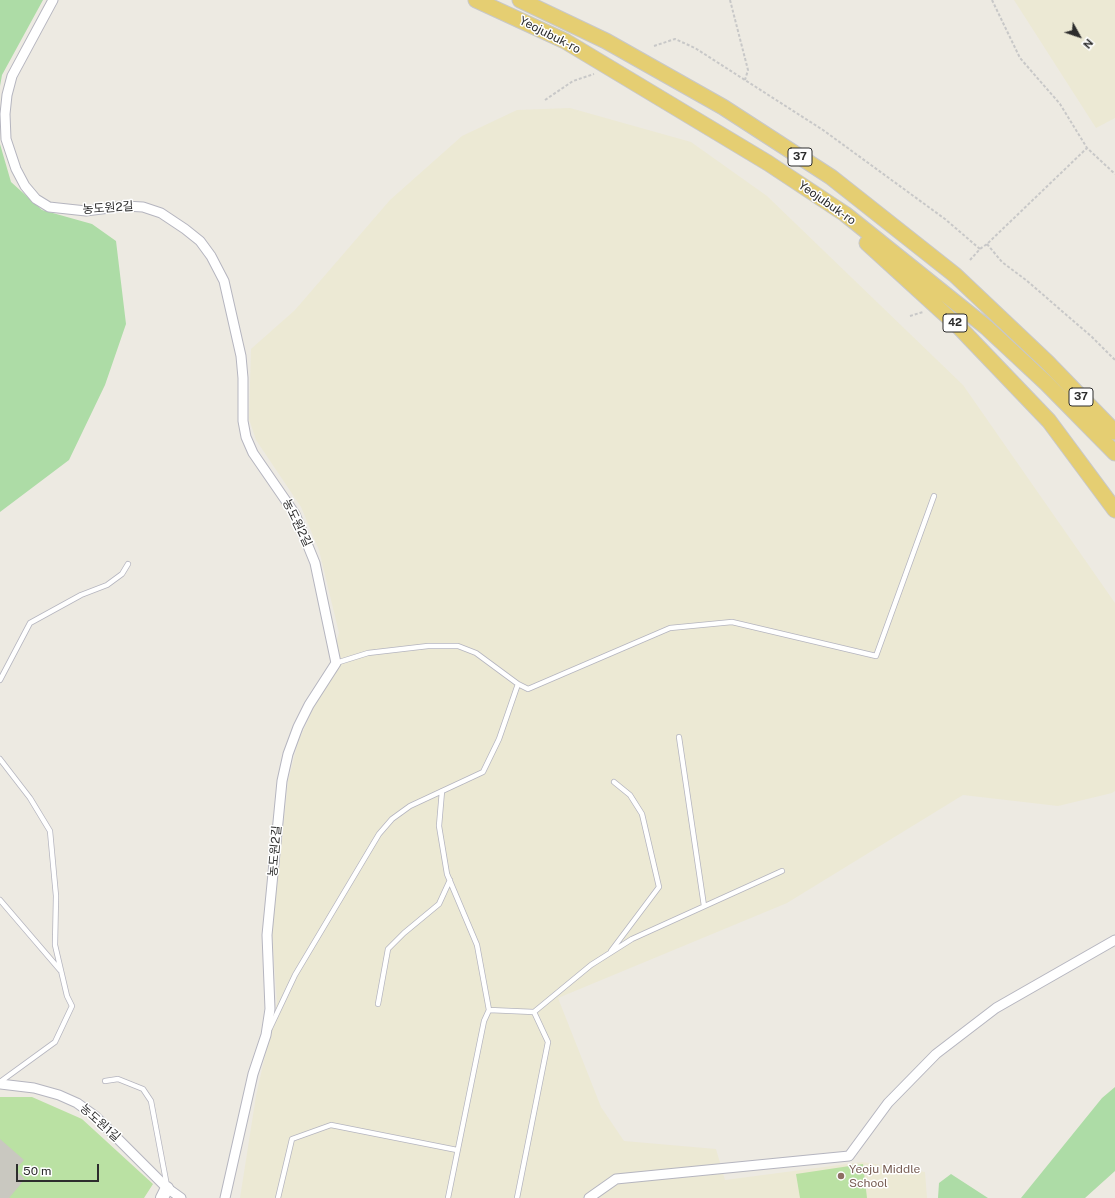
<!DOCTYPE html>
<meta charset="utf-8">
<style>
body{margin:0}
#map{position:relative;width:1115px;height:1198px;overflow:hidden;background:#edeae2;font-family:"Public Sans",sans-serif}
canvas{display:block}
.north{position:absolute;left:1059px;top:16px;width:40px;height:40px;-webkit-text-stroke:3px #fff;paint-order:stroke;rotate:130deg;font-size:11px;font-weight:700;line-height:16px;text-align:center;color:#2d2d2d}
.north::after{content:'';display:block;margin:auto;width:14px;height:18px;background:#2d2d2d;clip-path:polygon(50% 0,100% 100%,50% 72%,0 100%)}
.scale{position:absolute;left:16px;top:1164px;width:83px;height:18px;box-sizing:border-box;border:2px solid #2d2d2d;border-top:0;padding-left:5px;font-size:12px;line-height:14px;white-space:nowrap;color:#2d2d2d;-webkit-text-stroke:3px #fff;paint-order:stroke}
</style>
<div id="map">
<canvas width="1115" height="1198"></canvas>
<div class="north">N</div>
<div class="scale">50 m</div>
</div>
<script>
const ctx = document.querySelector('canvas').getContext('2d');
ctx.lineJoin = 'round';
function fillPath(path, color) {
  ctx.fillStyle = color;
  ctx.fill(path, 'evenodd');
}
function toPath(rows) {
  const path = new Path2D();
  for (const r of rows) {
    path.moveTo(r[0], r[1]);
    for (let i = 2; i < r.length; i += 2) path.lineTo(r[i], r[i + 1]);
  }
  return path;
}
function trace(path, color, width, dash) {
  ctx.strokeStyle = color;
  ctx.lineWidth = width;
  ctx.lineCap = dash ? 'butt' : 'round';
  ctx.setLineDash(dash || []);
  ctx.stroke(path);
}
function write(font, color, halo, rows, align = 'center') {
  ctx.font = font + ' "Public Sans","Noto Sans KR",sans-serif';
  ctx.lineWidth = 3;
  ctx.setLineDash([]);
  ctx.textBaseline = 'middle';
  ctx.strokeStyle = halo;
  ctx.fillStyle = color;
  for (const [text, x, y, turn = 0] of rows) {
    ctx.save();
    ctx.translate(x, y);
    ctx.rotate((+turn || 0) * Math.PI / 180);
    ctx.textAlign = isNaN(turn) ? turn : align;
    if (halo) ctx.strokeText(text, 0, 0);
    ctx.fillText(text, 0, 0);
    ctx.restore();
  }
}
fillPath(toPath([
 [1014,0,1115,0,1115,118,1096,128],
 [570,108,691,142,767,196,963,385,1115,603,1115,791,1112,793,1058,806,963,795,787,903,558,998,601,1107,624,1141,716,1149,725,1180,862,1162,925,1172,927,1198,240,1198,256,1096,277,1002,272,934,288,781,298,742,320,694,339,633,319,550,301,507,256,440,249,419,251,349,295,310,390,200,462,136,517,110]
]), '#ece9d4');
fillPath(toPath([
 [0,0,43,0,2,75,0,86],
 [0,144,11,182,42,210,92,224,116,241,126,324,105,385,69,460,0,512],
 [1115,1087,1115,1171,1085,1198,1021,1198,1102,1098],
 [951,1174,988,1198,938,1198,939,1183]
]), '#addca6');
fillPath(toPath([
 [0,1097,32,1097,82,1119,153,1184,144,1198,0,1198],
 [863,1164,867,1198,800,1198,796,1174]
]), '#bae1a3');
fillPath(toPath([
 [0,1139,24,1160,15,1170,25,1179,9,1198,0,1198]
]), '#c9c8c0');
const service = toPath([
 [336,663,368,653,428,646,458,646,476,653,518,684,528,689,670,628,732,622,876,656,934,496],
 [0,680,30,623,81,595,107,585,122,574,128,564],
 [679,737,704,906],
 [0,759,30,798,50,831,56,896,55,945,67,996,72,1006,55,1042,0,1082],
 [442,791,439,826,447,874,477,945,489,1010,484,1021,448,1198],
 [0,900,60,970],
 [611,951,659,887,642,814,630,795,614,782],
 [378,1004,388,949,404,933,439,904,450,880],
 [489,1010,534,1012],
 [270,1028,295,975,379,834,392,819,410,806,483,772,499,739,518,684],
 [105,1081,118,1079,143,1089,151,1101,167,1186],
 [278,1198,292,1139,331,1125,457,1150],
 [517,1198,548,1042,534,1012,591,965,632,939,782,871]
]);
const minor = toPath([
 [53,0,12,76,7,95,5,114,6,139,16,169,25,186,36,199,49,207,86,211,125,206,143,207,161,213,185,229,200,241,211,256,224,281,241,356,243,378,243,421,246,437,253,453,295,514,315,563,336,663,309,705,298,727,288,754,282,781,267,935,270,1009,266,1035,253,1074,225,1198],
 [0,1084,34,1088,59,1095,77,1103,95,1116,167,1188,181,1198],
 [589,1198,616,1179,849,1156,888,1103,936,1054,996,1008,1115,940]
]);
const tertiary = toPath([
 [162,1198,167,1188]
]);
const trunk = toPath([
 [476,0,565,41,768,163,845,214,986,327,1046,383,1115,453],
 [520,0,606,41,723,107,831,177,955,275,1047,362,1115,432],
 [867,243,959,327,1049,421,1115,510]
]);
trace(service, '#b5b5bf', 6);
trace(minor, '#b5b5bf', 11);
trace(tertiary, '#b5b5bf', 14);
trace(trunk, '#c8c8c8', 17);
trace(toPath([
 [730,0,748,70,745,80],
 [992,0,1020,58,1060,104,1087,148,1115,174],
 [654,46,675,39,695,48,823,130,945,219,980,249],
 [545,100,573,81,594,74],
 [987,244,1002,262,1026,280,1092,337,1115,360],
 [970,260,980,249,987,244,1087,148],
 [910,316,923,312]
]), '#c8c8c8', 2, [3, 2]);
trace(service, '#fff', 4.5);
trace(minor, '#fff', 9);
trace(tertiary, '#fff', 12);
trace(trunk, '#e5ce72', 15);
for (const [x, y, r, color] of [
 [841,1176,4,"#8d6e63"]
]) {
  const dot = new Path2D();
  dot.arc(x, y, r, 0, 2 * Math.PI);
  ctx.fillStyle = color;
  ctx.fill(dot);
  trace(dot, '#fff', 1.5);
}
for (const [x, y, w] of [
 [800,157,24],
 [955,323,24],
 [1081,397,24]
]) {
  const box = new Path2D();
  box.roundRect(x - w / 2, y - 9, w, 18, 3);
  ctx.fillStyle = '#fff';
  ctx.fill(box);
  trace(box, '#2d2d2d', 1);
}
write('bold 11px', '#2d2d2d', null, [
 ["37",800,157],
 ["42",955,323],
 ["37",1081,397]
]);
write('12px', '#2d2d2d', '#fff', [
 ["Yeojubuk-ro",550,35,27],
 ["Yeojubuk-ro",827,203,35],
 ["농도원2길",108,208,-4],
 ["농도원2길",297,523,64],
 ["농도원2길",275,851,-85],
 ["농도원1길",100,1123,42]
]);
write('12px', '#785e54', '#fff', [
 ["Yeoju Middle",849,1169],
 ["School",849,1183]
], 'left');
</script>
